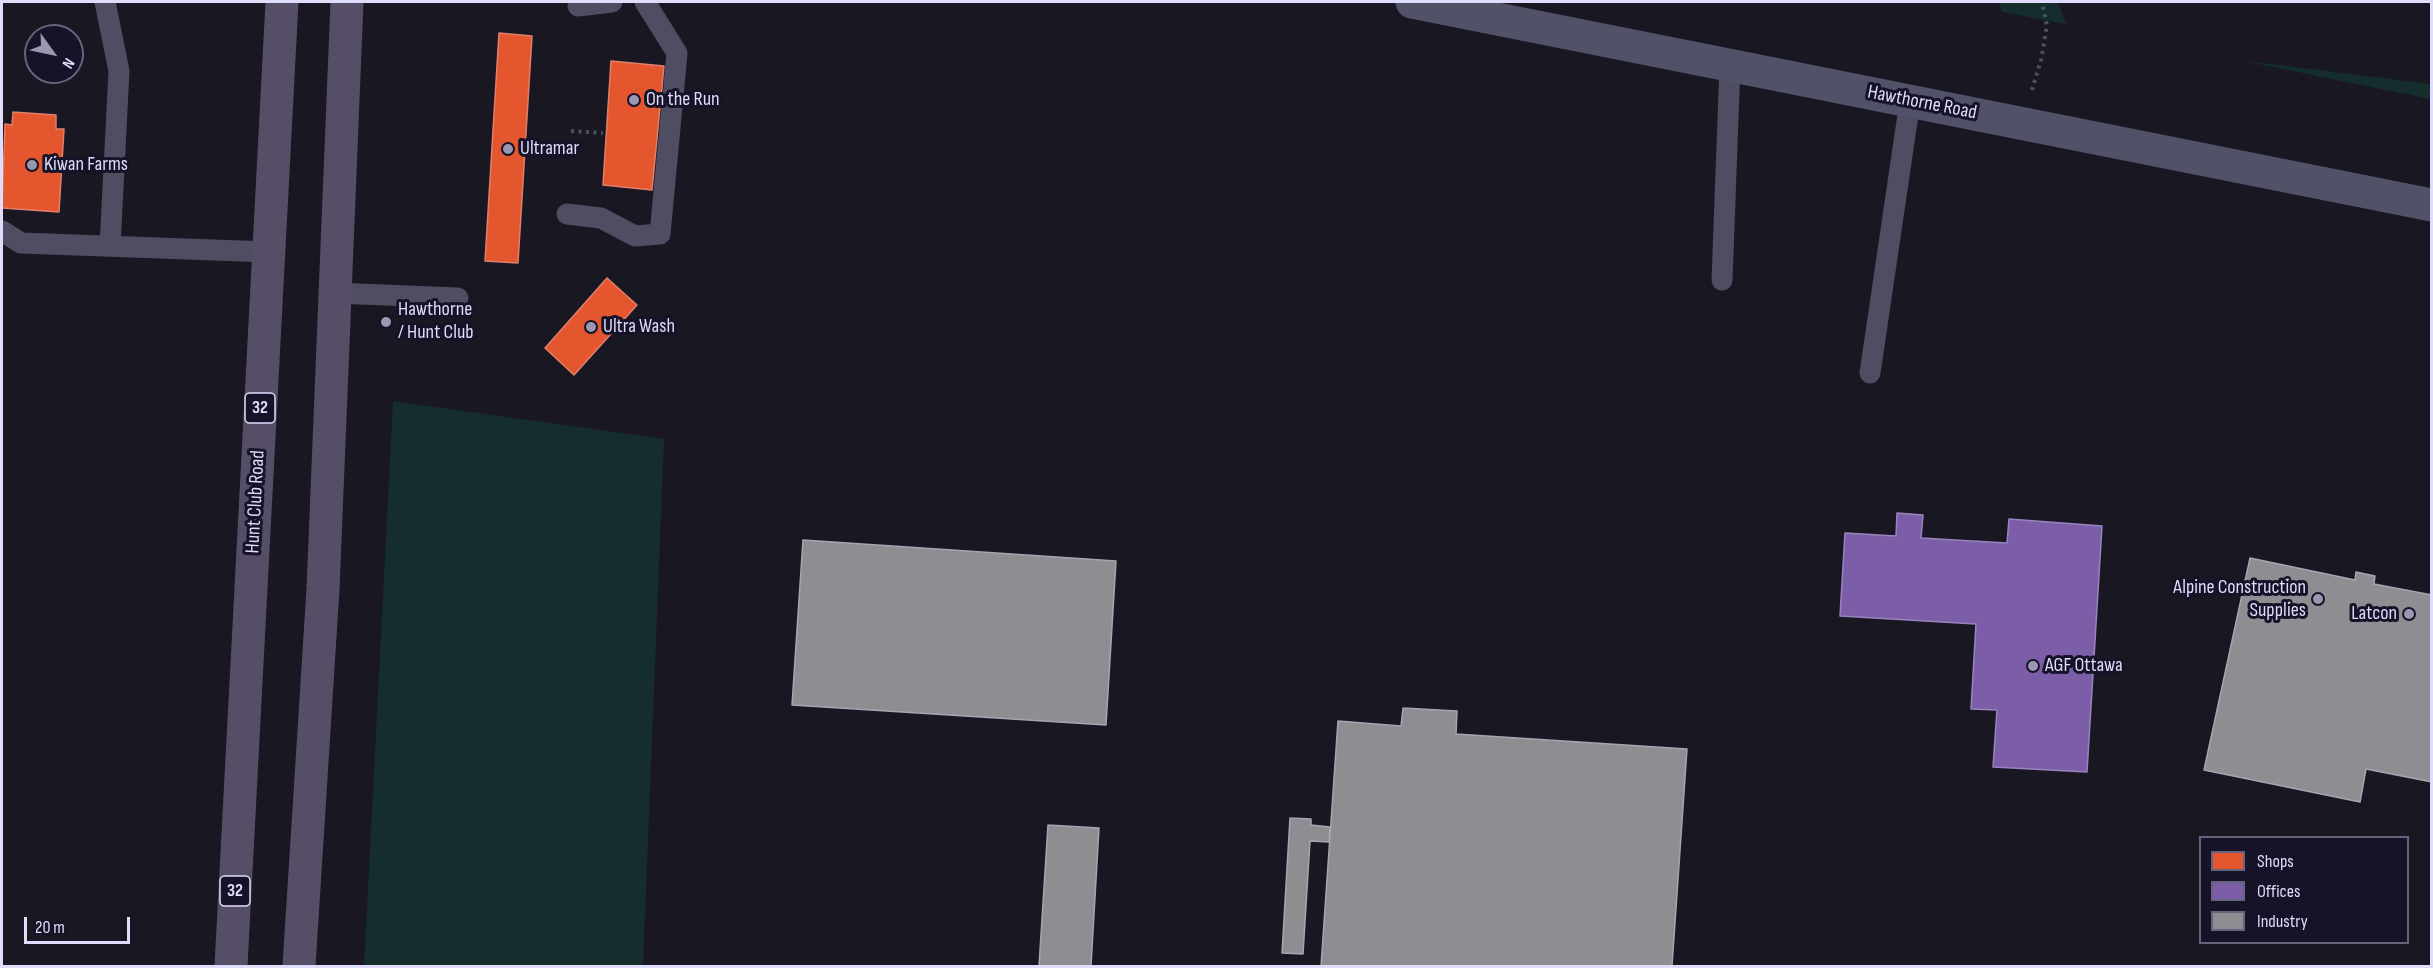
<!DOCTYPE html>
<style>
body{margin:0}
#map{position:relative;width:2433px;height:968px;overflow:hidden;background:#191722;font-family:"Sofia Sans Condensed",sans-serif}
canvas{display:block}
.frame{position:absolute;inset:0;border:3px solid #dfdcfc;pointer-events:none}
.legend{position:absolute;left:2199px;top:836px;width:210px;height:108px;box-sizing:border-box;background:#161227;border:2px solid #66637c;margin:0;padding:8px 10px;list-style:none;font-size:18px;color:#dfdcfc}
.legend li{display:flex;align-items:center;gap:12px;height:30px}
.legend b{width:30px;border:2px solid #66637c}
.north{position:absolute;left:24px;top:24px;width:60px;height:60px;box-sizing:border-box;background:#161227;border:2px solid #66637c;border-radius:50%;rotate:123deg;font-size:16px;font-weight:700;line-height:24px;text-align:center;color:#dfdcfc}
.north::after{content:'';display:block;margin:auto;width:21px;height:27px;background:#9a97b0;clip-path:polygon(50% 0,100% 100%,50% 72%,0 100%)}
.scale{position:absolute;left:24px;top:917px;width:106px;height:27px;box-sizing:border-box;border:3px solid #dfdcfc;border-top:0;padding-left:8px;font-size:18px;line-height:21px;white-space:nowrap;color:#dfdcfc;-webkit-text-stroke:4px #161227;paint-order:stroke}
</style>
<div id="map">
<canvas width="2433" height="968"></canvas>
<div class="frame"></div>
<ul class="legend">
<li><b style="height:16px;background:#e4572e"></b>Shops</li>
<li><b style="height:16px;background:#7b5ea7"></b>Offices</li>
<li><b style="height:16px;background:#8d8d92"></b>Industry</li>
</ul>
<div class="north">N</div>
<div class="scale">20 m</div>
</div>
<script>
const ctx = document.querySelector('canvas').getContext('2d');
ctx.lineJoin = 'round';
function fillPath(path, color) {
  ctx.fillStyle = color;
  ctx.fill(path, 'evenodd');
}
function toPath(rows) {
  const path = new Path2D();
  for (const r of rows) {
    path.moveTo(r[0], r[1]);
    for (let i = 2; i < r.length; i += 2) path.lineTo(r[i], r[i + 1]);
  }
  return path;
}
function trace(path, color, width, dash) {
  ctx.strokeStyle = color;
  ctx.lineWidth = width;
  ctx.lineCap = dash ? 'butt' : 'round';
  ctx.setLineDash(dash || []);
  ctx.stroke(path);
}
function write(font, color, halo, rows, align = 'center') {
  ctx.font = font + ' "Sofia Sans Condensed",sans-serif';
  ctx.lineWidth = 6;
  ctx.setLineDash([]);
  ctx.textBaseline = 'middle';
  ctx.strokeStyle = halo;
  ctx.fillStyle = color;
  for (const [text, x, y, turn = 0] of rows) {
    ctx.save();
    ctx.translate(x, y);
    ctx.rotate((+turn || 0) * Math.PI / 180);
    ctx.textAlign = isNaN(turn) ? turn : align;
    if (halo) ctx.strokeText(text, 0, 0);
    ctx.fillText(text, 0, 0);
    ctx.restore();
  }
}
fillPath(toPath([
 [1999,2,2058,2,2066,24,2002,12],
 [2238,60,2431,84,2431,99],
 [393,401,664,439,643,966,364,966]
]), '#162d2d');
const shops = toPath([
 [499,33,532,36,518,263,485,261,499,33],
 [611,61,664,66,652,190,603,185,611,61],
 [13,112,56,115,56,129,64,129,59,212,2,208,5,124,12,125,13,112],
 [607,278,637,305,574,375,545,348,607,278]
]);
fillPath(shops, '#e4572e');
trace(shops, '#e27f6c', 1.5);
const offices = toPath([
 [1897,513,1923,515,1921,538,2007,543,2009,519,2102,526,2087,772,1993,767,1997,710,1971,709,1976,624,1840,616,1845,533,1896,536,1897,513]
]);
fillPath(offices, '#7b5ea7');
trace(offices, '#9984c0', 1.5);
const industry = toPath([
 [803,540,1116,561,1106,725,792,705,803,540],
 [2250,558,2355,580,2356,572,2375,576,2374,584,2432,595,2432,782,2366,769,2360,802,2204,770,2250,558],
 [1403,708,1457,711,1456,734,1687,749,1672,966,1321,966,1338,721,1401,726,1403,708],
 [1290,818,1311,819,1311,825,1330,827,1329,842,1310,841,1303,954,1282,953,1290,818],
 [1048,825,1099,828,1091,966,1039,966,1048,825]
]);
fillPath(industry, '#8d8d92');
trace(industry, '#a6a5b2', 1.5);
trace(toPath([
 [2032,90,2041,60,2047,26,2042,2],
 [571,131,603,133]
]), '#48535f', 4, [3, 4.5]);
trace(toPath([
 [105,2,119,71,110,246],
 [578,6,612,2],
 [567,214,601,218,635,236,660,234,677,53,645,2],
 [2,231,21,243,269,252],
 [1722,280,1730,65],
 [335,293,458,298],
 [1870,373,1910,101]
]), '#4e4d62', 21);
trace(toPath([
 [1412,2,2432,205]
]), '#515168', 33);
trace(toPath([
 [231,966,282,2],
 [299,966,323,589,347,2]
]), '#554e66', 33);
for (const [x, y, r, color] of [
 [634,100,6,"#9a97b0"],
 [508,149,6,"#9a97b0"],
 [32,165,6,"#9a97b0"],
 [386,322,6,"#9a97b0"],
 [591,327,6,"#9a97b0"],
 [2318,599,6,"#9a97b0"],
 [2409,614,6,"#9a97b0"],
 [2033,666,6,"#9a97b0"]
]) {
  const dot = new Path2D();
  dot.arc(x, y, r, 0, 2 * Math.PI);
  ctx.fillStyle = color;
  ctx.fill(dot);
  trace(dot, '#161227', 2);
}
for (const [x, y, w] of [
 [260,408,30],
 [235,891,30]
]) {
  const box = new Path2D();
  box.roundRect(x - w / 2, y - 15, w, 30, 4.5);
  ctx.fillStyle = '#161227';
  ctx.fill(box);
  trace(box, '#dfdcfc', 1.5);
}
write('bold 18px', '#dfdcfc', null, [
 ["32",260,408],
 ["32",235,891]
]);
write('20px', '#dfdcfc', '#161227', [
 ["On the Run",646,100],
 ["Ultramar",520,149],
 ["Kiwan Farms",44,165],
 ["Hawthorne",398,310],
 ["/ Hunt Club",398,333],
 ["Ultra Wash",603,327],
 ["Alpine Construction",2306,588,"right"],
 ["Supplies",2306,611,"right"],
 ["Latcon",2397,614,"right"],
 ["AGF Ottawa",2045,666]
], 'left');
write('20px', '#dfdcfc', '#161227', [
 ["Hawthorne Road",1922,103,11],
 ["Hunt Club Road",256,502,-87]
]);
</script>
